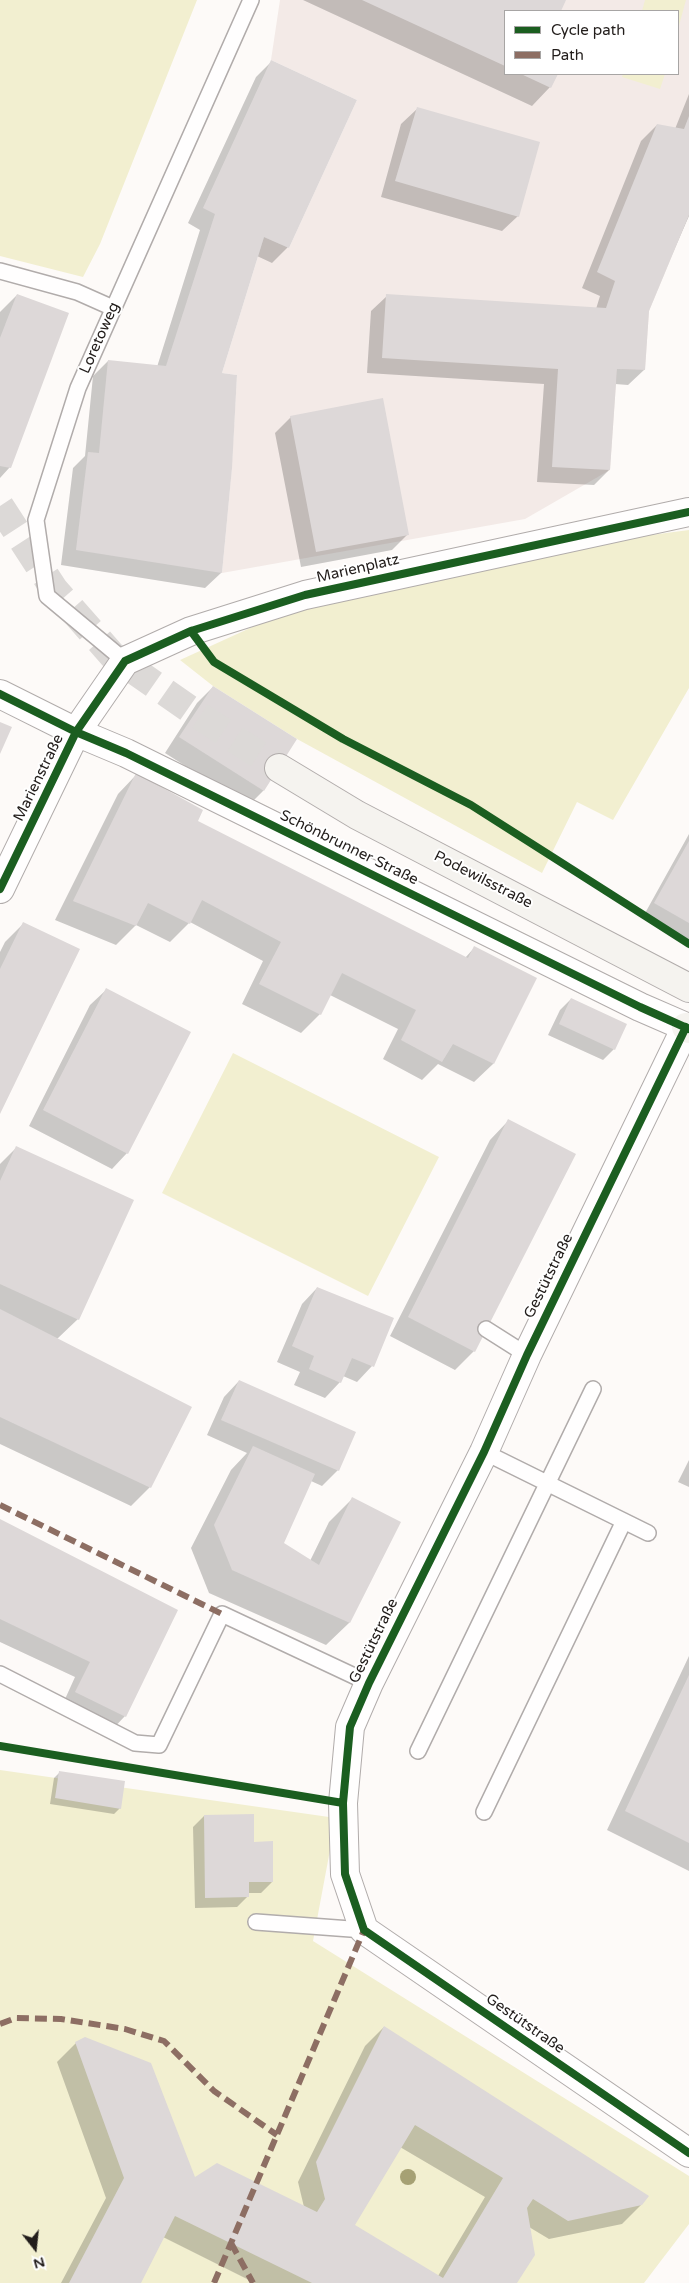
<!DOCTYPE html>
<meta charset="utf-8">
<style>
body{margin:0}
#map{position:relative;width:689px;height:2283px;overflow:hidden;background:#fdfaf8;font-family:"Varela Round",sans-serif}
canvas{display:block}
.legend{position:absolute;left:504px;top:10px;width:175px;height:65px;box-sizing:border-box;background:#fff;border:1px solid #a7a5a4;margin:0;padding:6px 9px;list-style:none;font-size:15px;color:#221d1b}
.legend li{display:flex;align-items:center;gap:10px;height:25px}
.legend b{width:25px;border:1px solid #a7a5a4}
.north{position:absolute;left:10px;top:2223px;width:50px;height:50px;-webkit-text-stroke:4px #fff;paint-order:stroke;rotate:164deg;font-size:14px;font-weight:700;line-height:20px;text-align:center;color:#221d1b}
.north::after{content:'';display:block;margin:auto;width:18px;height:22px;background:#221d1b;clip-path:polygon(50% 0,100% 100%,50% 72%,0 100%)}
</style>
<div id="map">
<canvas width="689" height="2283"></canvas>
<ul class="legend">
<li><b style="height:6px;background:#1b5e20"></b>Cycle path</li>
<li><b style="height:6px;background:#8d6e63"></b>Path</li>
</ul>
<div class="north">N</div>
</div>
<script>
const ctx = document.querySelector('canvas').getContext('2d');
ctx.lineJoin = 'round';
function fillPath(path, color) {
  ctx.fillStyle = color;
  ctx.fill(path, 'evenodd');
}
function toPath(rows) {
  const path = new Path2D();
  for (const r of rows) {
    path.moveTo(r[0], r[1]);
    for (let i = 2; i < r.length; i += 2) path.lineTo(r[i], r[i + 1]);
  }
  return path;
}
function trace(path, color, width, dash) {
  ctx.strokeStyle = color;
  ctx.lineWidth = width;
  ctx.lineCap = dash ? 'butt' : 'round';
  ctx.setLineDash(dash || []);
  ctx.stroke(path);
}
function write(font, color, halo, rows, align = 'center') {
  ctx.font = font + ' "Varela Round",sans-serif';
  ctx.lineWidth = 4;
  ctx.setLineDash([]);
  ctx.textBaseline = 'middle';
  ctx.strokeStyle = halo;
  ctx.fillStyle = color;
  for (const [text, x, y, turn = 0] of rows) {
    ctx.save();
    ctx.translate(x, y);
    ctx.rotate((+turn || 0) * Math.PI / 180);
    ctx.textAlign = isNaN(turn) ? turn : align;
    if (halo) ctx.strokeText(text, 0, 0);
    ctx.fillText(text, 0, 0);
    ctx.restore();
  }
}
fillPath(toPath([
 [280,0,689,0,689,215,649,311,645,370,617,369,610,470,525,519,222,573,231,477,237,375,222,373,264,237,289,248,357,100,271,60],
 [505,11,678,11,678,74,505,74]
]), '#f3eae7');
fillPath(toPath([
 [0,0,197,0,100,244,83,277,0,256],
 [645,0,686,0,678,29,678,11,642,11],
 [623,74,665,74,660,89,622,77],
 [689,530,689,688,613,820,577,802,542,873,297,739,213,686,180,660,305,603,613,540],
 [233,1053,439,1157,368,1296,162,1193],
 [0,1770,336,1818,313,1941,689,2176,689,2224,644,2283,0,2283]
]), '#f2efd0');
fillPath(toPath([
 [303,0,565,0,559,11,505,11,505,74,557,74,550,87,532,106],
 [271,62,288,247,272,263,257,256,220,374,230,477,221,573,205,588,61,565,73,468,85,456,93,376,108,361,157,367,200,230,188,223,256,77],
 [689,94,689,216,647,311,644,370,628,385,615,384,609,470,594,485,537,482,544,384,367,373,371,311,387,296,596,309,600,296,582,288,641,141,657,125,675,129],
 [417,109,518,216,502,231,381,197,401,124],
 [17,295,10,467,0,478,0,312],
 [291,417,408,534,392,550,301,567,275,433],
 [213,687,295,740,263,791,248,806,165,753,197,703],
 [136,775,196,822,465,958,474,948,535,979,493,1064,474,1082,438,1064,422,1080,383,1059,398,1029,330,995,320,1014,301,1033,242,1004,263,961,190,922,170,942,136,925,116,945,55,920,118,794],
 [689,834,689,940,644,915],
 [23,924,0,1111,0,952,5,942],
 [106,990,127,1153,112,1169,29,1126,90,1005],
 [571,999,614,1049,603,1060,548,1035,560,1010],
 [508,1121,474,1351,455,1370,390,1336,490,1140],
 [17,1147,78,1319,57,1339,190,1408,150,1487,131,1506,0,1444,0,1164],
 [317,1288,372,1366,357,1382,343,1376,340,1382,325,1398,294,1385,300,1372,277,1362,302,1304],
 [239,1381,338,1470,322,1486,311,1481,282,1543,310,1561,329,1522,352,1499,399,1522,349,1623,326,1645,209,1593,191,1548,231,1470,247,1453,207,1435,224,1397],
 [689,1460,689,1487,678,1482],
 [0,1520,125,1716,110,1732,61,1708,75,1677,0,1642],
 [689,1656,689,1871,607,1830],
 [59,1773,120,1808,114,1814,50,1804,54,1778],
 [204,1816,253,1843,272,1882,261,1893,248,1893,248,1896,237,1907,195,1908,193,1827],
 [384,2027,641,2205,622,2224,549,2239,529,2227,515,2283,255,2283,163,2237,140,2283,61,2283,106,2198,57,2062,76,2043,195,2179,304,2207,298,2182,365,2046],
 [400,2147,485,2197,438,2276,353,2225]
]), '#0003');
fillPath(toPath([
 [362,0,566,0,561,11,505,11,505,66],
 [271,60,357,100,289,248,264,237,222,373,237,375,232,468,222,573,76,550,88,452,99,453,108,360,166,366,215,214,203,208],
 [521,74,558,74,551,88],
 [417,107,540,142,519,217,395,181],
 [689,116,689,215,649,311,645,370,617,369,610,470,552,467,558,369,382,358,386,294,606,308,615,281,597,272,657,124,684,129],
 [17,294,69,313,11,468,0,466,0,338],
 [383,398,409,535,316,552,290,416],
 [213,686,297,739,264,791,179,737],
 [0,722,12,727,0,754],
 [136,773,203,810,198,821,468,958,474,946,537,978,494,1064,453,1044,442,1062,401,1040,416,1010,342,973,321,1015,259,984,281,942,202,900,190,924,148,903,136,926,73,901],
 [689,841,689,923,654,903],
 [23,922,80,949,0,1114,0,969],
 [106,988,191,1032,128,1154,43,1110],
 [571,998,627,1024,615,1050,559,1024],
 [508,1119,576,1154,475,1352,408,1317],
 [16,1146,134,1200,79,1320,0,1284,0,1181],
 [317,1287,394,1318,374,1367,352,1358,341,1383,309,1369,314,1356,292,1346],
 [0,1309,192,1407,151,1488,0,1417],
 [239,1380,356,1432,339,1471,221,1420],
 [253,1446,315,1474,284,1543,319,1565,352,1497,401,1522,350,1623,232,1570,214,1525],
 [0,1519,178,1610,126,1717,75,1692,90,1662,0,1619],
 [689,1675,689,1843,625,1811],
 [59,1771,125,1781,121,1809,55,1798],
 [254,1814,254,1842,273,1841,273,1882,249,1882,249,1897,205,1898,204,1815],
 [384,2026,649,2196,642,2205,568,2221,533,2199,527,2208,535,2255,517,2283,312,2283,175,2216,141,2283,69,2283,124,2178,75,2042,85,2037,151,2063,195,2177,217,2163,317,2212,325,2199,316,2162],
 [415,2125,503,2178,443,2278,355,2225]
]), '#ddd8d8');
trace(toPath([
 [0,506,54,589,112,655,195,713,279,768]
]), '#dcd9d7', 28, [28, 14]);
const lane = toPath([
 [0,271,77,292,113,308],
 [125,661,47,596,36,520,78,388,251,0],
 [486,1329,527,1355],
 [484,1452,648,1533],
 [0,1674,135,1743,159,1745,222,1614,369,1683],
 [418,1751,593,1389],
 [484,1812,624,1521],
 [256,1922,364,1930]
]);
const street = toPath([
 [0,694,76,732,126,753,640,1007,686,1027,527,1355,484,1452,369,1683,350,1727,343,1803,345,1874,364,1930,689,2153],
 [0,889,76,732,125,661,191,631,305,595,689,512]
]);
const secondary = toPath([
 [279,768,357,815,689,988],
 [686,1027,689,1029]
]);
trace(lane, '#b1acab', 18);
trace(street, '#b1acab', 30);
trace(secondary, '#b1acab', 30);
trace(lane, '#fffefe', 15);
trace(street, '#fffefe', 28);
trace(secondary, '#f5f3ef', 28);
trace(toPath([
 [0,1505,222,1614],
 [0,2024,16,2018,61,2019,125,2029,164,2041,214,2091,277,2135],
 [231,2243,253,2283],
 [214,2283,364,1930]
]), '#8d6e63', 6, [12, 6]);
trace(toPath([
 [191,631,214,662,343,739,471,805,689,944],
 [0,694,76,732,126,753,640,1007,689,1029],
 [0,889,76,732,125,661,191,631,305,595,689,512],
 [686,1027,527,1355,484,1452,369,1683,350,1727,343,1803,345,1874,364,1930,689,2153],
 [0,1746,343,1803]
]), '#1b5e20', 8);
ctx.fillStyle = '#a6a174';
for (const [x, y] of [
 [408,2177]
]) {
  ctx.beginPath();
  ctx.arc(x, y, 8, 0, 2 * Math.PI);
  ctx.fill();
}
write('15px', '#221d1b', '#fff', [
 ["Loretoweg",100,338,-66],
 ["Marienplatz",358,569,-13],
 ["Marienstraße",39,778,-64],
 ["Schönbrunner Straße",349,848,26],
 ["Podewilsstraße",483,880,27],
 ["Gestütstraße",549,1276,-64],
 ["Gestütstraße",374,1641,-64],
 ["Gestütstraße",525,2024,35]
]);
</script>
